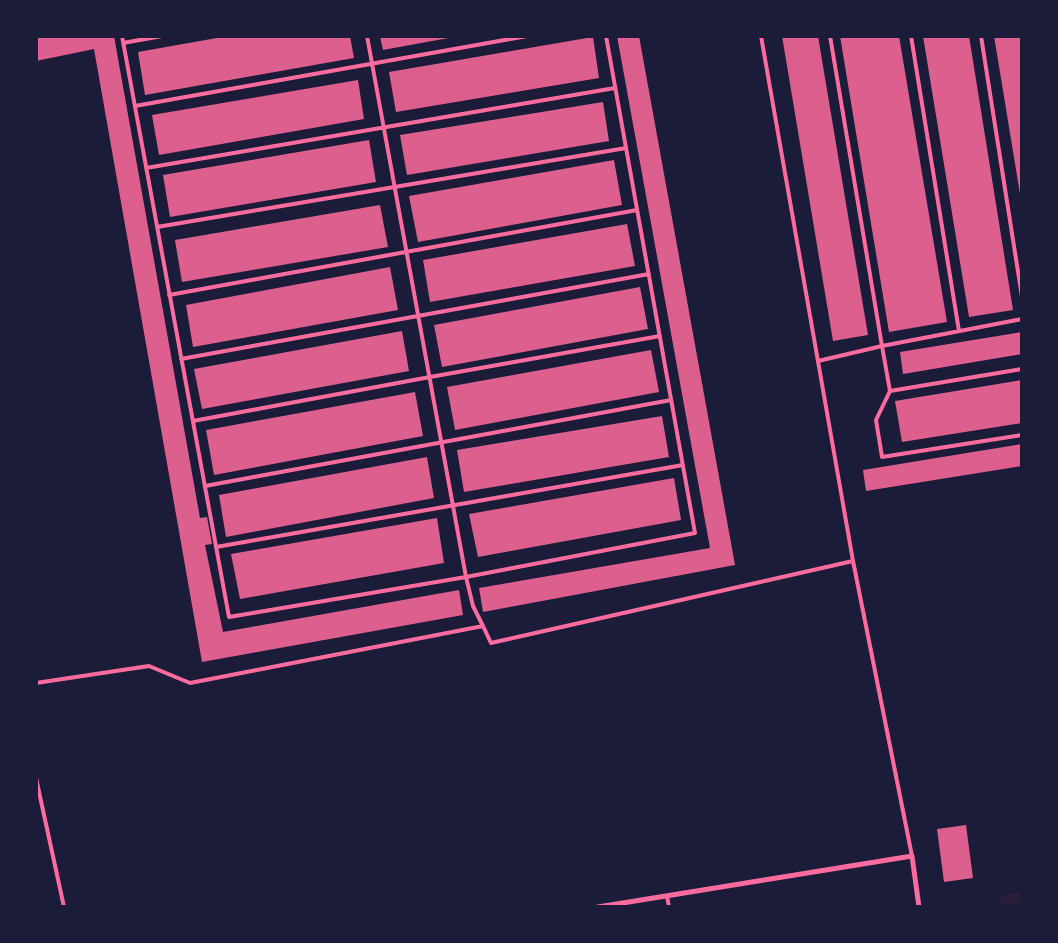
<!DOCTYPE html>
<style>
body{margin:0}
#map{position:relative;width:1058px;height:943px;overflow:hidden;background:#1b1b3a;font-family:"Sofia Sans Condensed",sans-serif}
canvas{display:block}
.frame{position:absolute;inset:0;border:38px solid #1b1b3a;pointer-events:none}
</style>
<div id="map">
<canvas width="1058" height="943"></canvas>
<div class="frame"></div>
</div>
<script>
const ctx = document.querySelector('canvas').getContext('2d');
ctx.lineJoin = 'round';
function fillPath(path, color) {
  ctx.fillStyle = color;
  ctx.fill(path, 'evenodd');
}
function toPath(rows) {
  const path = new Path2D();
  for (const r of rows) {
    path.moveTo(r[0], r[1]);
    for (let i = 2; i < r.length; i += 2) path.lineTo(r[i], r[i + 1]);
  }
  return path;
}
function trace(path, color, width, dash) {
  ctx.strokeStyle = color;
  ctx.lineWidth = width;
  ctx.lineCap = dash ? 'butt' : 'round';
  ctx.setLineDash(dash || []);
  ctx.stroke(path);
}
fillPath(toPath([
 [1022,892,1022,907,1001,907,999,896]
]), '#2a1e3b');
fillPath(toPath([
 [36,36,114,36,200,518,207,517,212,544,205,545,223,632,459,590,463,615,202,662,94,49,36,61],
 [228,36,350,36,354,58,145,95,138,52],
 [380,36,454,36,454,37,383,50],
 [617,36,639,36,735,565,483,612,479,588,710,548],
 [782,36,818,36,868,335,833,341],
 [840,36,899,36,947,322,889,332],
 [923,36,969,36,1013,310,969,317],
 [994,36,1022,36,1022,200,1021,200],
 [593,37,599,78,396,112,389,72],
 [358,80,364,119,159,155,152,115],
 [603,102,609,141,407,175,400,135],
 [369,140,376,182,170,217,163,175],
 [614,160,622,205,418,242,409,196],
 [380,205,388,247,182,282,175,240],
 [627,224,635,266,430,302,423,260],
 [390,267,398,310,193,347,186,305],
 [640,287,648,329,442,367,434,325],
 [402,331,409,371,202,409,194,369],
 [1022,332,1022,354,903,374,900,352],
 [651,350,659,392,455,430,447,387],
 [1022,380,1022,423,902,442,895,401],
 [415,392,423,436,214,475,206,430],
 [662,416,669,457,464,492,457,450],
 [1022,444,1022,466,866,491,863,470],
 [427,457,434,498,226,537,219,495],
 [674,478,681,520,478,557,469,514],
 [437,518,444,563,240,599,231,554],
 [966,825,973,878,944,882,937,829]
]), '#dd5f8e');
trace(toPath([
 [122,36,229,617,466,577,695,533,606,36],
 [367,36,466,577,473,606,483,626],
 [761,36,853,561,912,856],
 [830,36,882,346,1022,319],
 [911,36,959,331],
 [981,36,1022,297],
 [123,43,162,36],
 [135,106,527,36],
 [146,168,615,88],
 [157,227,626,148],
 [169,295,637,210],
 [181,359,649,274],
 [818,361,882,346,890,391,876,420,882,457,1022,435],
 [890,391,1022,369],
 [193,421,430,377,660,336],
 [205,486,671,400],
 [216,547,683,465],
 [36,683,149,666,190,683,483,626,491,643,853,561],
 [36,778,64,907],
 [667,896,669,907]
]), '#ff6b9d', 4);
trace(toPath([
 [598,907,912,856,919,907]
]), '#ff6b9d', 5);
</script>
